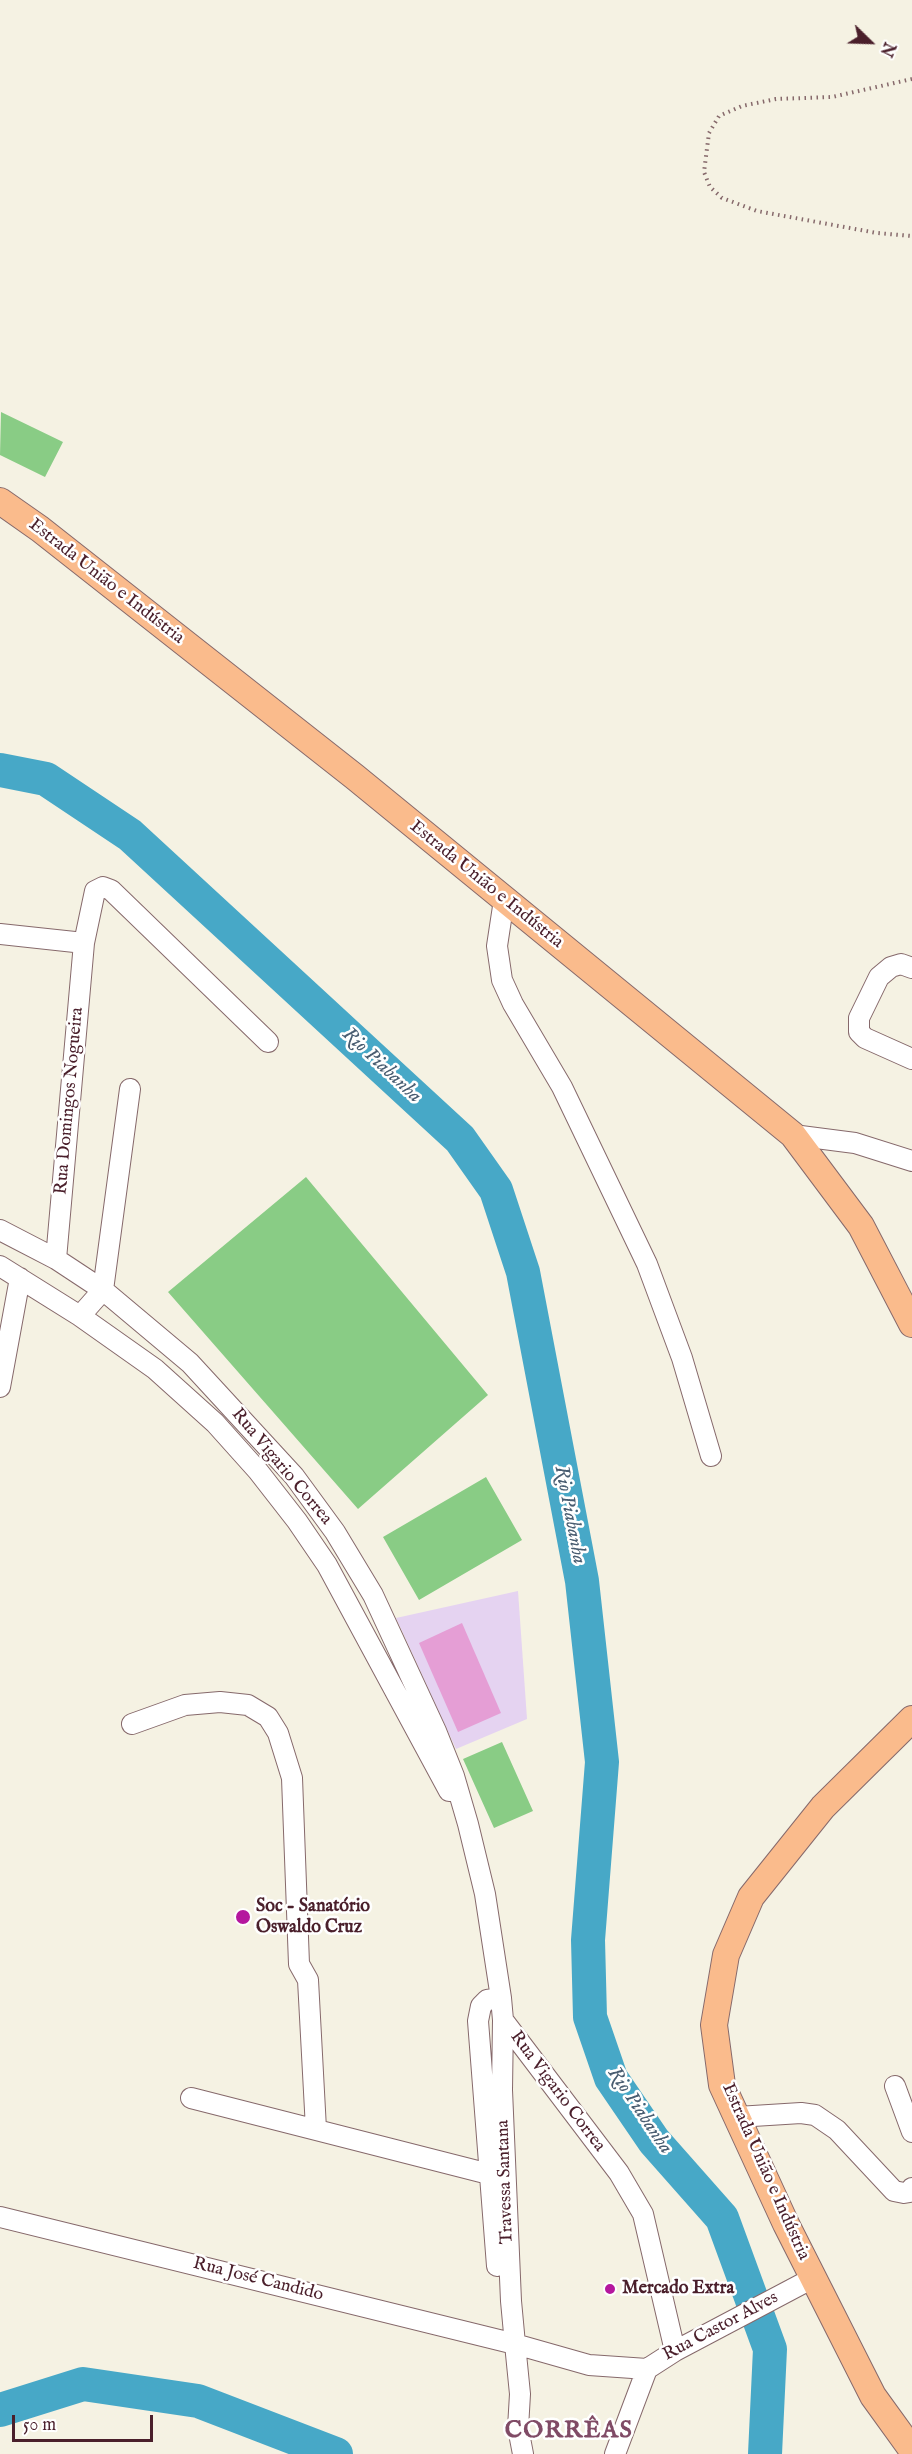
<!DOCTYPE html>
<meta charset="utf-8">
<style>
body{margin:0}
#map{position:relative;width:912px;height:2454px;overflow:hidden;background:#f5f2e3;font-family:"IM FELL English",serif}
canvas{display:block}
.north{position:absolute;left:840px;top:12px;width:60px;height:60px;-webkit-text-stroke:4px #fff;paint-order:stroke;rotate:113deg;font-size:16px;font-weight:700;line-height:24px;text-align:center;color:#4a1f2b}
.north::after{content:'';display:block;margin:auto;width:21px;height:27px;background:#4a1f2b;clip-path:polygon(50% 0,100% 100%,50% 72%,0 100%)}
.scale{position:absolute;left:12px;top:2415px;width:141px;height:27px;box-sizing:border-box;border:3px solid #4a1f2b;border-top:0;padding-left:8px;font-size:18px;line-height:21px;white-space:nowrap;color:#4a1f2b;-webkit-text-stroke:4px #fff;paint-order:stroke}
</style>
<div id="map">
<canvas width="912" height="2454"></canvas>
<div class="north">N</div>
<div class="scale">50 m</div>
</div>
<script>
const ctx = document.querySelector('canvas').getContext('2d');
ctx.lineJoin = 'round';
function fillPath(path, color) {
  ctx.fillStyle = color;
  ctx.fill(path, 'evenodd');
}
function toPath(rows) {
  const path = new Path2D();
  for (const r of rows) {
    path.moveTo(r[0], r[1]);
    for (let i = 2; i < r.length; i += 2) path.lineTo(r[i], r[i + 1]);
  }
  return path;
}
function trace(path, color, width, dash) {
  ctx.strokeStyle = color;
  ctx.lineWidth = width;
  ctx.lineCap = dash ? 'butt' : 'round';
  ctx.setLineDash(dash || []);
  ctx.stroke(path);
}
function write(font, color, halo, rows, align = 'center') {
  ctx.font = font + ' "IM FELL English",serif';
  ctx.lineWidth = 5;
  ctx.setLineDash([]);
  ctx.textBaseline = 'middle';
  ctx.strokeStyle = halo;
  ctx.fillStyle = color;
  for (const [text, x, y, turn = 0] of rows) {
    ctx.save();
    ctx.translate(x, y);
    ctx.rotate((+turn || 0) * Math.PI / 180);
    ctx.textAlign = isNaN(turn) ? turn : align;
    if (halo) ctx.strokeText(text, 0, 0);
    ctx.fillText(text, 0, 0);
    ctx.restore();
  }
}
fillPath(toPath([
 [518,1591,527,1719,456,1749,396,1618]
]), '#e5d3f1');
fillPath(toPath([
 [1,412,63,442,45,477,0,455],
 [306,1177,488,1395,358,1509,168,1292],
 [486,1477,522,1540,419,1600,383,1537],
 [502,1742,533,1811,494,1828,463,1759]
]), '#89cc85');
trace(toPath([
 [0,770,46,779,130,835,460,1139,496,1190,523,1272,582,1581,602,1762,588,1940,590,2017,611,2078,654,2141,722,2218,770,2349,765,2454],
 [0,2410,83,2384,198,2401,336,2454]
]), '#47a8c7', 34);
fillPath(toPath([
 [462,1623,501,1713,458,1732,419,1643]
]), '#e59ed5');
const minor = toPath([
 [504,900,497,946,502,980,513,1004,562,1087,647,1264,682,1358,711,1456],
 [0,934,84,943],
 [912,968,901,964,891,967,879,977,859,1018,859,1032,865,1038,912,1059],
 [793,1135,855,1143,912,1161],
 [0,1230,56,1259,103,1290,190,1363,294,1476,335,1532,373,1595,436,1731,454,1776,468,1824,485,1894,501,1998,503,2020,502,2090,511,2301,515,2344,0,2217],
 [56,1259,84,943,95,891,103,887,111,890,268,1042],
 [0,1266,80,1316,155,1369,215,1423,258,1471,297,1521,327,1565,449,1791],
 [80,1316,103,1290,130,1089],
 [0,1387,20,1278],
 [132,1724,185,1705,220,1702,248,1705,268,1717,278,1733,292,1778,299,1964,308,1980,316,2129],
 [503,2020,619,2173,643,2214,675,2351],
 [895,2086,912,2132],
 [191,2098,489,2174],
 [737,2117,801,2113,815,2115,837,2130,894,2191,904,2193,910,2192,912,2188],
 [497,2266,478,2021,481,2006,487,2000,501,1998],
 [523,2454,518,2428,520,2394,515,2344,589,2365,647,2369],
 [615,2454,647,2369,675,2351,813,2278]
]);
const major = toPath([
 [0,501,40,529,355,777,793,1135,861,1226,912,1324],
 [912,1719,823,1807,751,1897,726,1955,714,2025,722,2085,786,2224,873,2396,912,2450]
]);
trace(minor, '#86696b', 22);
trace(major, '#86696b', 28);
trace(toPath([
 [912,79,832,97,776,99,742,106,719,116,709,133,704,172,710,187,722,198,757,211,877,233,912,236]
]), '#86696b', 4, [1.5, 4.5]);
trace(minor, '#fff', 20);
trace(major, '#fabb8c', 26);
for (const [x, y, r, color] of [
 [243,1917,8,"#b5179e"],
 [610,2289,6,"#b5179e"]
]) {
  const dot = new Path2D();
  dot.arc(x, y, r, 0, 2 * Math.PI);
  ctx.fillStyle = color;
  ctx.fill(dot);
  trace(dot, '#fff', 2);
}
write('18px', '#4a1f2b', '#fff', [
 ["Estrada União e Indústria",106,582,38],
 ["Estrada União e Indústria",486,885,39],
 ["Rua Domingos Nogueira",70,1101,-85],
 ["Rua Vigario Correa",281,1467,50],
 ["Rua Vigario Correa",557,2092,53],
 ["Estrada União e Indústria",765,2172,66],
 ["Travessa Santana",506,2182,-92],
 ["Rua José Candido",258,2280,14],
 ["Rua Castor Alves",721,2327,-28]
]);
write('bold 18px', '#4a1f2b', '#fff', [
 ["Soc - Sanatório",256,1907],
 ["Oswaldo Cruz",256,1928],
 ["Mercado Extra",622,2289]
], 'left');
write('italic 20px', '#495d71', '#fff', [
 ["Rio Piabanha",381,1066,43],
 ["Rio Piabanha",569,1515,79],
 ["Rio Piabanha",639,2111,56]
]);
ctx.letterSpacing = '1.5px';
write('bold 24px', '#804b66', '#fff', [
 ["CORRÊAS",569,2432]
]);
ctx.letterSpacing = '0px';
</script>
